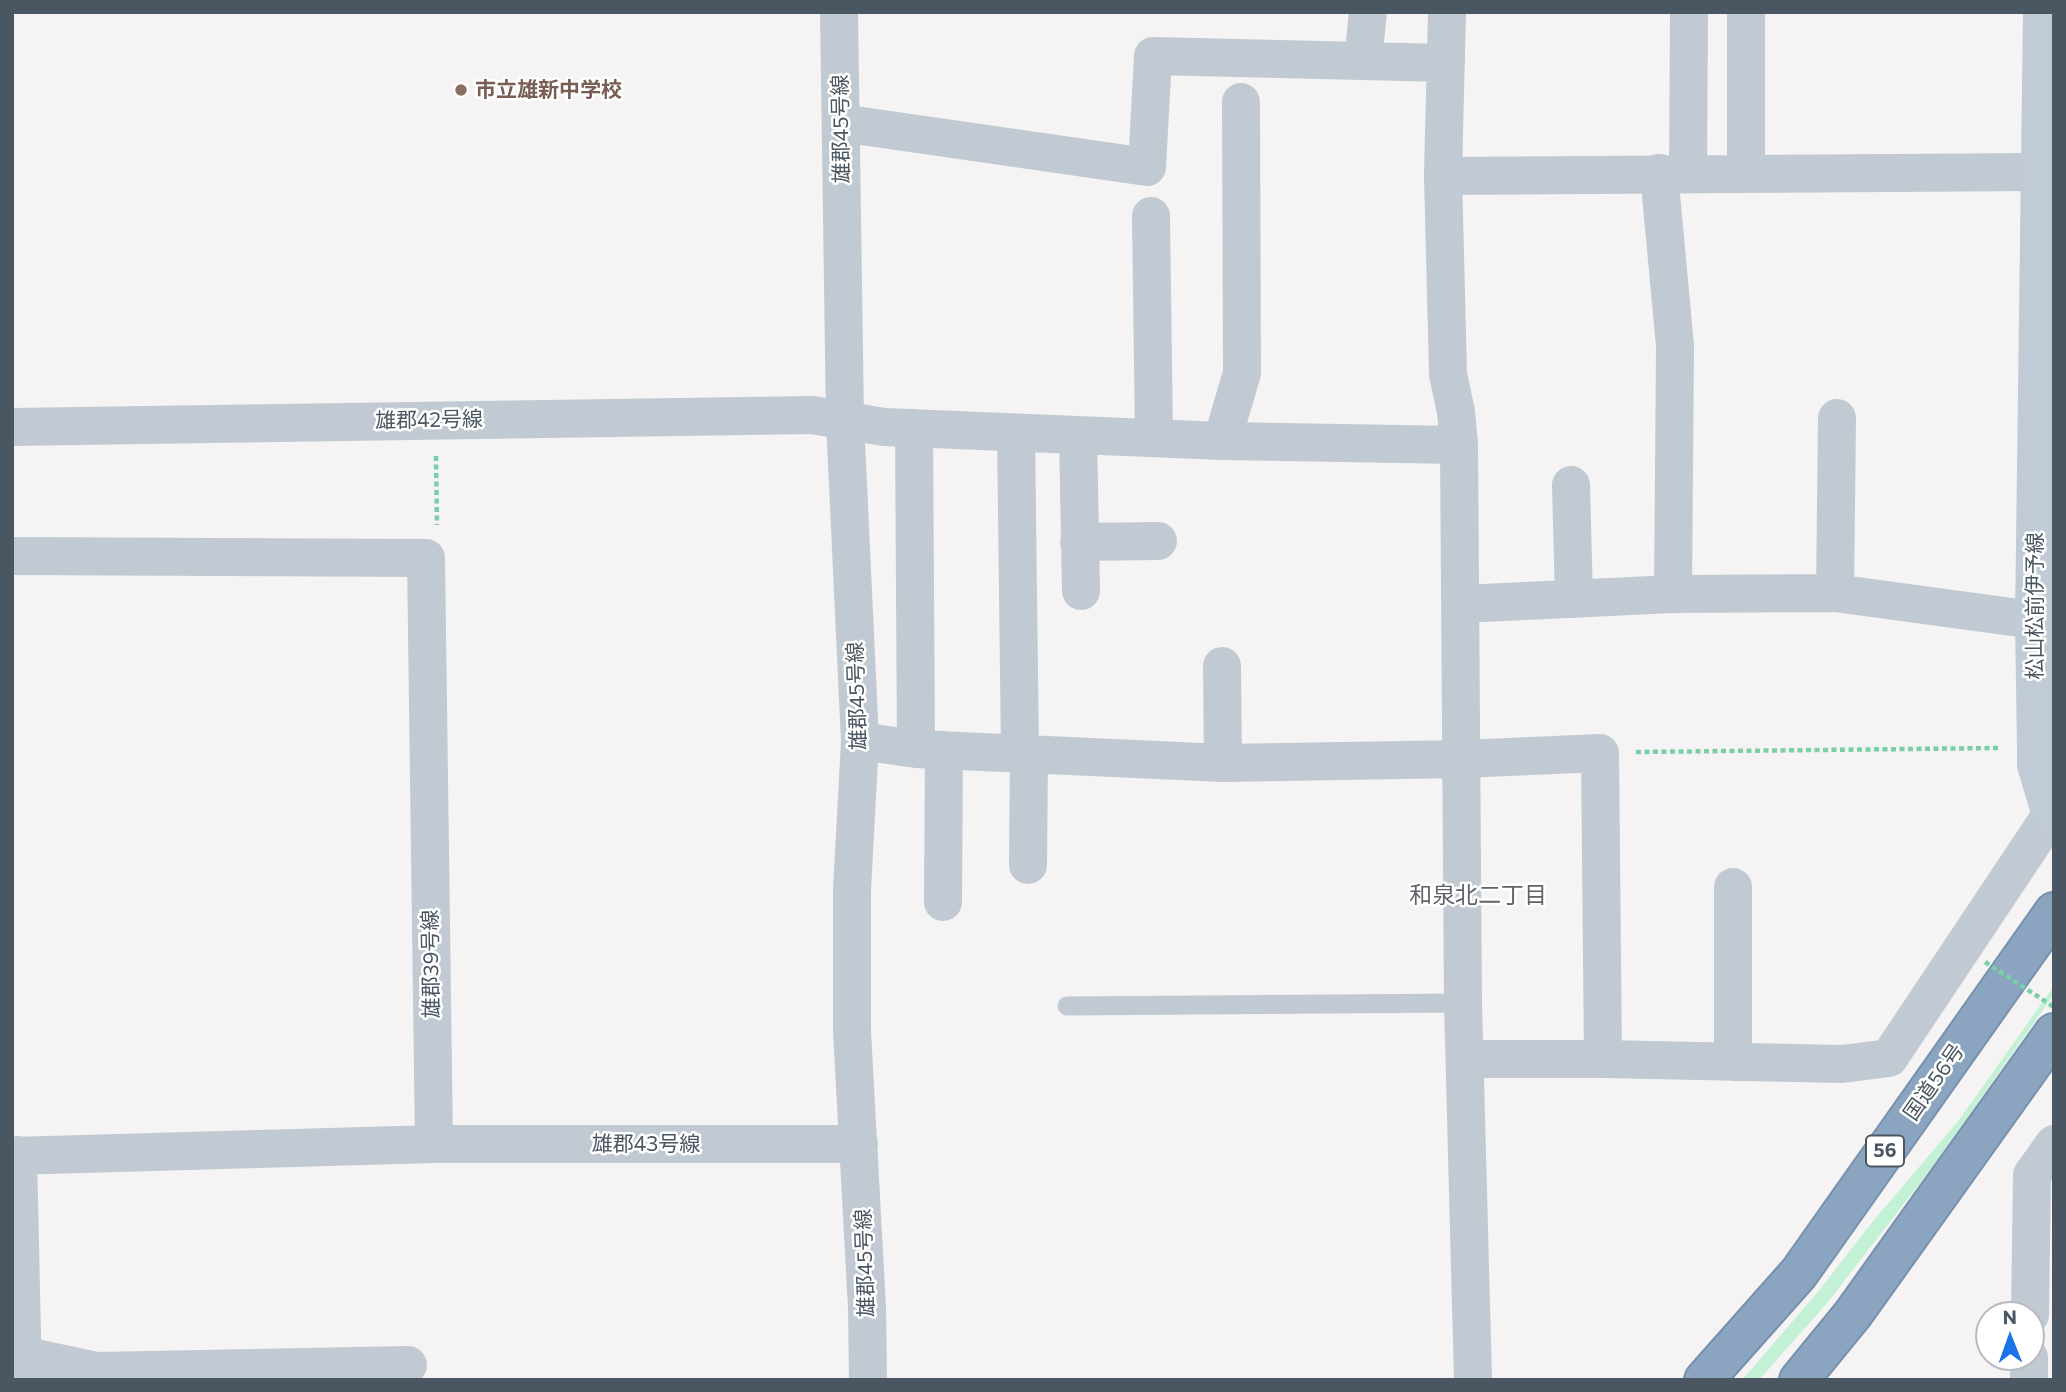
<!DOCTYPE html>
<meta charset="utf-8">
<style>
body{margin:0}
#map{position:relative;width:2066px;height:1392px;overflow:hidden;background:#f5f3f3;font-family:Commissioner,sans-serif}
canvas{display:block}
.frame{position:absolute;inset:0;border:14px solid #4a5661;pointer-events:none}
.north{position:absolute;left:1975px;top:1301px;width:70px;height:70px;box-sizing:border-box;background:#fff;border:2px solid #b7bbc0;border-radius:50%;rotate:359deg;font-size:19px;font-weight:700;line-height:28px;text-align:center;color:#4a5661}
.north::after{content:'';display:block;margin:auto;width:24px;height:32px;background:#1a73e8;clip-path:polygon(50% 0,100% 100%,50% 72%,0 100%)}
</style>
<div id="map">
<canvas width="2066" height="1392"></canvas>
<div class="frame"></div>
<div class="north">N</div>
</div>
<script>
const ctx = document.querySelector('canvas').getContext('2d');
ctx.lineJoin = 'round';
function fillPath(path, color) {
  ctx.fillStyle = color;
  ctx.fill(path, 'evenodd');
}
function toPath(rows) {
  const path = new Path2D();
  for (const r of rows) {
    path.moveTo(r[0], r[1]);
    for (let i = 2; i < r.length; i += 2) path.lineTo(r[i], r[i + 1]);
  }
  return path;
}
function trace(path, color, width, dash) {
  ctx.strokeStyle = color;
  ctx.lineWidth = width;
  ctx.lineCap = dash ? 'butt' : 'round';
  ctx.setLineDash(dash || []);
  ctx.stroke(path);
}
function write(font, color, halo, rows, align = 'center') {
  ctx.font = font + ' Commissioner,"Noto Sans JP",sans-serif';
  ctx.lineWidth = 5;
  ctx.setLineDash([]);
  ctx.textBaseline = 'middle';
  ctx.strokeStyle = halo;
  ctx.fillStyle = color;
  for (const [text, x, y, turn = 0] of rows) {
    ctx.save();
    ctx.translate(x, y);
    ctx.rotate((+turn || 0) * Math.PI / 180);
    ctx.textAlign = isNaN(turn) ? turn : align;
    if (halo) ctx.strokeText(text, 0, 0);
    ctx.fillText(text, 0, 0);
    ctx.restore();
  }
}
fillPath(toPath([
 [2054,986,2054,994,1933,1166,1828,1302,1759,1380,1742,1380,1818,1292,1869,1226,1959,1120]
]), '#c3f1d5');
const highway = toPath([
 [1704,1380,1799,1273,2054,912],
 [1799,1380,1853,1314,2054,1033]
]);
trace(highway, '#7690ad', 42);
trace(toPath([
 [436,456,437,525],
 [1636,752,1998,748]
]), '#7ad0a6', 4.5, [5, 3.5]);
trace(toPath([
 [1067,1006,1463,1003]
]), '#c1cad2', 19);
trace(toPath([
 [839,12,845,421,860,741,852,890,852,1031,867,1308,868,1380],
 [1363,61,1368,12],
 [841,123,1147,167,1153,56,1446,63],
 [1659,173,1675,346,1673,594],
 [1688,173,1689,12],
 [1746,173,1746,12],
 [1443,176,1447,12],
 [1151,216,1154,438],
 [12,427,812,415,884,427,1222,441,1459,445],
 [914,428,916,749],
 [1016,433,1020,754],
 [1078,435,1081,591],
 [1222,441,1242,373,1241,102],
 [1571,485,1574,599],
 [1079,542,1158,541],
 [12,556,426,558,434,1144],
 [1835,593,1837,418],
 [1462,604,1673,594,1835,593,2034,620],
 [1222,666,1223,763],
 [860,741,916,749,1223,763,1462,759,1600,753,1603,1059],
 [1028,865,1029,754],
 [943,902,944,750],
 [1466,1059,1603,1059,1842,1064,1889,1058,2051,815],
 [1733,1062,1733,887],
 [18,1155,23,1380],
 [12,1156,434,1144,859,1144],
 [2030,1315,2032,1175,2054,1144],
 [22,1355,97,1371,408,1365],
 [1473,1380,1463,1003,1459,445,1456,412,1448,374,1443,176,2040,172],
 [2029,1380,2029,1357]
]), '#c1cad2', 38);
trace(toPath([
 [2042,12,2034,620,2036,748,2036,765,2051,815,2054,818]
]), '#c1cbd6', 38);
trace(highway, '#8ba5c1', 38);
trace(toPath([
 [1985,962,2054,1007]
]), '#7ad0a6', 4.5, [5, 3.5]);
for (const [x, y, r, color] of [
 [461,90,7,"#8d6e63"]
]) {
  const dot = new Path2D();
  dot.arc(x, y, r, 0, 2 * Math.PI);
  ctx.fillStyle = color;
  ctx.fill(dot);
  trace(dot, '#fff', 2.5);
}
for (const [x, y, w] of [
 [1885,1151,38]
]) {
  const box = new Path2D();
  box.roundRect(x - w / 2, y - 15.5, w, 31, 5);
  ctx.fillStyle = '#fff';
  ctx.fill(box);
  trace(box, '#4a5661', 2);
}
write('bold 19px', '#4a5661', null, [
 ["56",1885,1151]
]);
write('bold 21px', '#785e54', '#fff', [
 ["市立雄新中学校",475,90]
], 'left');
write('21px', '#4a5661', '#fff', [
 ["雄郡45号線",841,129,-91],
 ["雄郡42号線",429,420,-1],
 ["松山松前伊予線",2035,606,-90],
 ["雄郡45号線",857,696,-92],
 ["雄郡39号線",431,964,-91],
 ["国道56号",1934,1082,-55],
 ["雄郡43号線",646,1144],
 ["雄郡45号線",865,1263,-92]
]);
write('23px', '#5f6368', '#fff', [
 ["和泉北二丁目",1478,895]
]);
</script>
